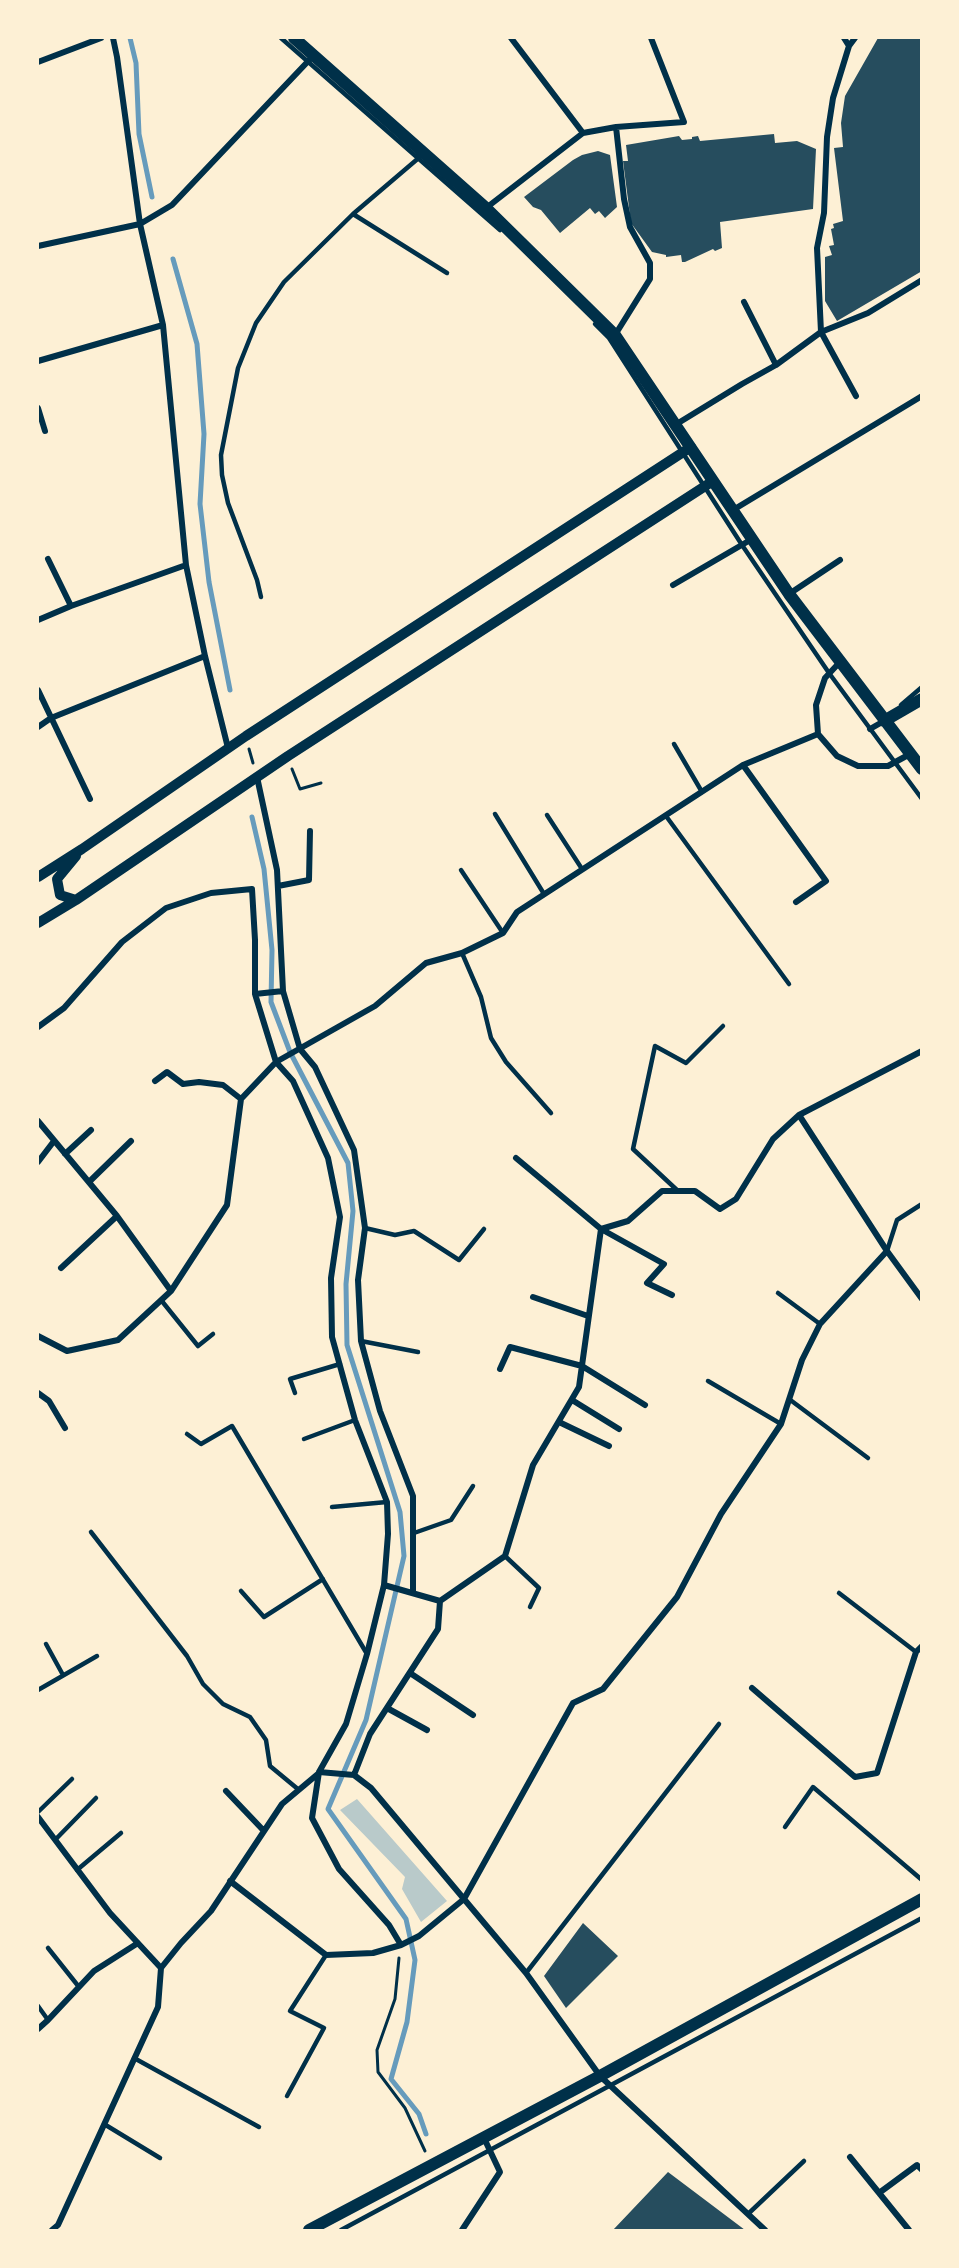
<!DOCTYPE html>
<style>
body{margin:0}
#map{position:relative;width:959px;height:2268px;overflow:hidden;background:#fdf0d5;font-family:Commissioner,sans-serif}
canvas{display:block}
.frame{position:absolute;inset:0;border:39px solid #fdf0d5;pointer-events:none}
</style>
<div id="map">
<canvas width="959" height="2268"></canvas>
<div class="frame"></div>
</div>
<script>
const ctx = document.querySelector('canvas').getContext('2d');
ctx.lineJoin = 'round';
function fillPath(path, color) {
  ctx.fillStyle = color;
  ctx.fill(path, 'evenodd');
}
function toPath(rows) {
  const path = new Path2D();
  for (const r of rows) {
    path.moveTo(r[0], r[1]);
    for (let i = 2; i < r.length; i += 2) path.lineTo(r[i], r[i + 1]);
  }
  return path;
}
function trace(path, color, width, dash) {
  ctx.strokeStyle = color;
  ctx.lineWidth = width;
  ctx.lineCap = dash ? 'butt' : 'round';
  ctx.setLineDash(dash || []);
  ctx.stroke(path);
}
fillPath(toPath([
 [357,1799,447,1901,421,1922,402,1889,405,1877,340,1810]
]), '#b9caca');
trace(toPath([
 [130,38,136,63,139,134,152,197],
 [173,259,197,344,204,434,200,504,209,582,230,690],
 [252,817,264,869,272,950,271,1002,290,1052,348,1163,353,1211,346,1284,347,1345,400,1512,404,1556,366,1720,328,1809,406,1919,415,1960,407,2022,391,2079,419,2114,426,2134]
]), '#669bbc', 5);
fillPath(toPath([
 [878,38,922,38,922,271,837,321,825,301,825,257,832,255,829,246,834,245,831,229,834,228,833,224,843,221,834,148,843,147,841,123,845,96],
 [774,134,775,143,797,141,816,149,813,209,720,222,722,248,715,251,713,249,685,262,682,262,681,255,666,257,666,255,652,252,631,223,623,161,628,161,626,145,679,136,682,140,692,139,692,137,698,136,700,141],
 [598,151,610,155,617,207,605,218,599,211,595,214,590,208,560,233,541,210,533,207,524,197,573,160,582,155],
 [583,1923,618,1956,566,2008,544,1976],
 [668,2172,745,2230,613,2230]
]), '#264d5e');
trace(toPath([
 [249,749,253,763],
 [292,769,300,789,321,783],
 [399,1958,395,1999,377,2050,378,2072,405,2108,425,2151]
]), '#003049', 3);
trace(toPath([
 [281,38,500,230],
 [353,214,447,273],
 [595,324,609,338,742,545,829,673,922,799],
 [261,597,257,580,228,503,222,475,221,455,238,368,256,323,284,282,353,214,421,156],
 [901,705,922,687],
 [674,744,702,792],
 [495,814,544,894],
 [547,815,582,869],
 [666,816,789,984],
 [461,870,503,933],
 [462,953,481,997,491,1038,506,1062,551,1113],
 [678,1191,633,1149,655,1046,686,1063,723,1026],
 [365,1228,395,1235,414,1231,459,1260,484,1229],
 [887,1251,897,1220,922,1204],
 [778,1293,820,1324],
 [161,1300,198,1346,213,1334],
 [361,1341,418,1352],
 [708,1381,781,1424],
 [295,1393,290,1379,340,1364],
 [789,1399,868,1458],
 [187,1434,201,1444,232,1426,367,1654],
 [304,1439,355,1420],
 [332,1507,387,1502],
 [91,1532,187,1656,203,1684,223,1704,250,1717,266,1740,270,1766,299,1790],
 [414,1533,451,1520,473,1486],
 [505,1556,539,1588,530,1607],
 [241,1591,264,1617,323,1579],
 [839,1593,916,1652],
 [46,1644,63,1675],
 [38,1690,97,1656],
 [38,1812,72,1779],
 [785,1827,813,1787,922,1880],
 [55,1840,96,1798],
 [77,1870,121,1833],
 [48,1948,79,1987],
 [526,1973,719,1724],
 [38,2006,48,2020],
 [134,2058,259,2127],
 [287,2096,324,2028,290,2011,326,1955],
 [104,2124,160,2158],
 [748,2214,804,2161],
 [341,2230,922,1918]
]), '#003049', 4.5);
trace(toPath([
 [113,38,117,57,140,224,163,325,186,565,205,656,228,748],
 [511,38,583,133],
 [844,38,849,46],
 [855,38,849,46,833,98,827,137,824,213,817,248,821,332,856,396],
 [38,62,101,38],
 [486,208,583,133,616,127,684,122,651,38],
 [38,246,140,224,172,205,314,55],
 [744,302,776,365],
 [615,335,650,279,650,263,630,227,624,199,616,127],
 [38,361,163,325],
 [38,408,45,431],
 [675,425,742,384,776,365,821,332,868,313,922,280],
 [733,510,922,396],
 [48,559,71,606],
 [673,585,752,539],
 [789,594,840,560],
 [38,620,71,606,186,565],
 [839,663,825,678,816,705,818,734,837,756,858,766,888,766,910,754],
 [38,690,90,799],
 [38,727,51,718,205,656],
 [870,729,884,721],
 [743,765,826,881,796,902],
 [257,777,277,870,283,991,300,1049,315,1067,354,1150,365,1228,358,1280,361,1341,380,1411,413,1496,413,1593],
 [278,886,309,880,310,831],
 [255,994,283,991],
 [38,1027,64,1008,122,942,166,908,211,893,252,889,255,940,255,994,276,1062,293,1081,328,1158,340,1217,331,1278,332,1337,355,1420,387,1502,388,1534,384,1585,367,1654,346,1724,319,1772,312,1818,339,1869,389,1925,401,1945],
 [155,1081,167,1072,183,1084,199,1082,223,1085,241,1099],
 [799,1115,887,1251,922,1299],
 [38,1121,117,1216,171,1291],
 [65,1154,91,1130],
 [516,1158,601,1229,664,1264,647,1283,672,1295],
 [38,1162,54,1141],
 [89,1182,131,1141],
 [61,1268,117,1216],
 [533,1297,588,1316],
 [38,1336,67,1351,118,1340,171,1291,227,1205,241,1099,276,1062,375,1006,426,963,462,953,503,933,517,912,743,765,818,734],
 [500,1369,510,1347,582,1366,645,1405],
 [38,1393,49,1401,65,1428],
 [572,1400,619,1429],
 [559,1422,609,1446],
 [384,1585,440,1601],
 [440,1601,505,1556,533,1465,579,1387,601,1229,628,1221,662,1191,695,1191,720,1209,736,1199,773,1139,799,1115,922,1051],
 [410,1673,473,1715],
 [752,1688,855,1777,877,1773,916,1652,922,1646],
 [387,1708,427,1730],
 [319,1772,354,1775,371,1788,526,1973,600,2076,765,2230],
 [354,1775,370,1734,438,1629,440,1601],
 [226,1791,264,1831],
 [38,1817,110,1913,161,1968],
 [230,1881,326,1955,373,1953,401,1945,419,1936,464,1899,573,1703,603,1689,677,1597,721,1514,781,1424,802,1360,820,1324,887,1251],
 [38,2029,48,2020,94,1971,138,1943],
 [850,2157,909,2230],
 [879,2193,917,2165,922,2170],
 [52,2230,58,2225,158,2007,161,1968,181,1943,211,1911,282,1804,319,1773],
 [462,2230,500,2172,484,2138]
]), '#003049', 6);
trace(toPath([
 [76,856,57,879,60,895,76,900],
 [38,877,82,849,246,736,691,447],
 [38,923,76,900,288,756,713,481]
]), '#003049', 10);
trace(toPath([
 [294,38,486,208,615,335,789,594,922,769],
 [884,721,922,699],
 [309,2230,600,2076,922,1899]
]), '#003049', 12);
</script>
